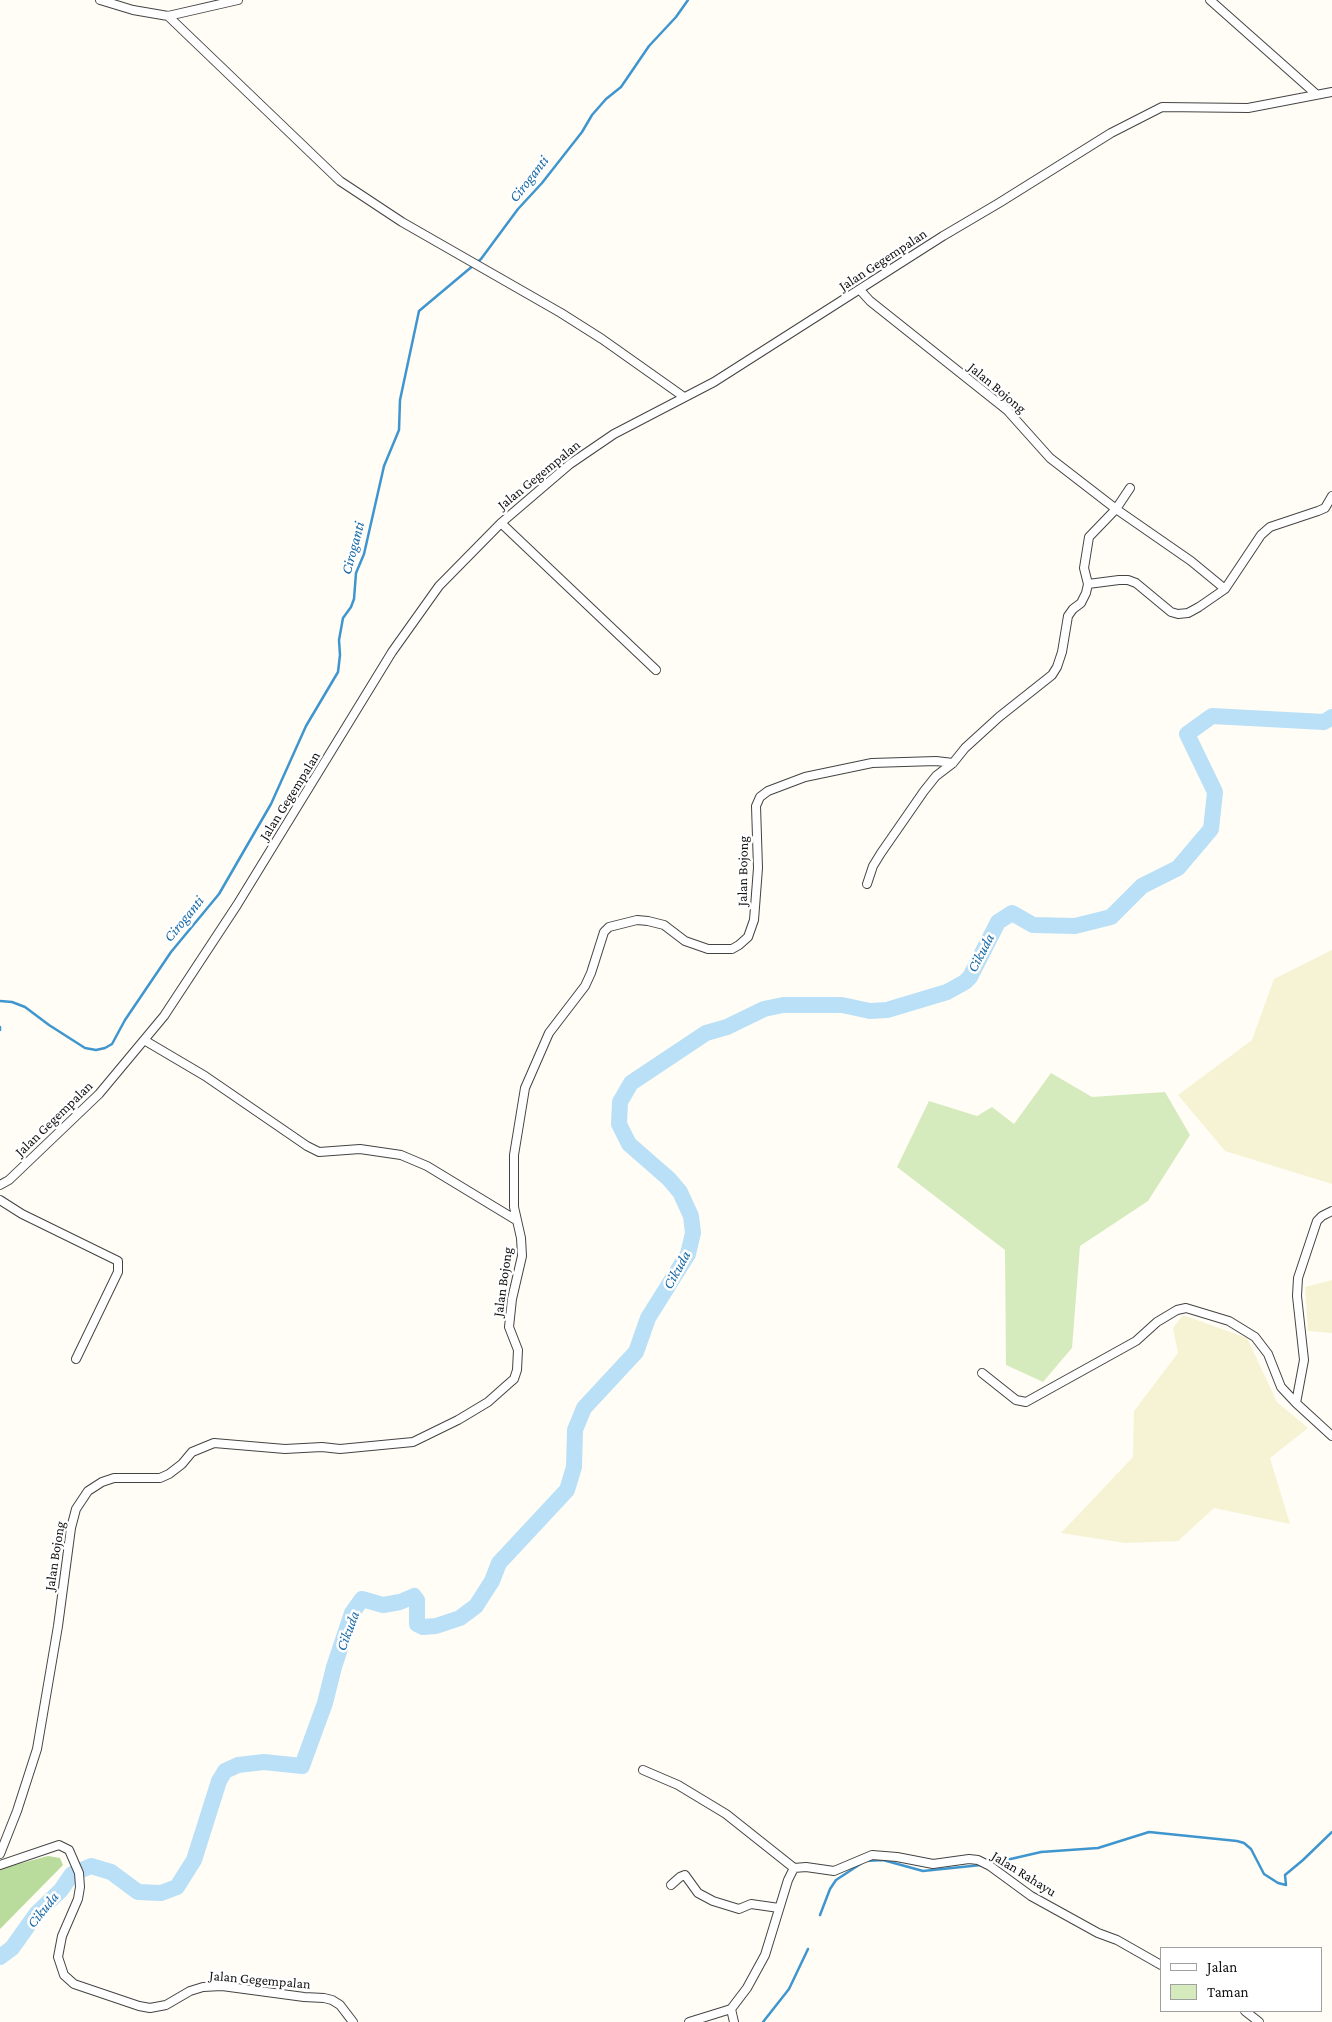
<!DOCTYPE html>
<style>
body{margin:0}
#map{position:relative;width:1332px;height:2022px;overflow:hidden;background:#fffdf5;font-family:"Crimson Pro",serif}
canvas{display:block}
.legend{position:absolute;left:1160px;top:1947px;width:162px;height:65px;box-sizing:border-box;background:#fff;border:1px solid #a0a0a0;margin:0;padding:6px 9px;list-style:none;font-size:15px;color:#111}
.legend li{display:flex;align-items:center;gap:10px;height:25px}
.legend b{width:25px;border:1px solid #a0a0a0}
</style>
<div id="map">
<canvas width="1332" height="2022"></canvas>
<ul class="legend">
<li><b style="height:6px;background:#fff"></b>Jalan</li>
<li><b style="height:14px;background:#d5ebbd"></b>Taman</li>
</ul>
</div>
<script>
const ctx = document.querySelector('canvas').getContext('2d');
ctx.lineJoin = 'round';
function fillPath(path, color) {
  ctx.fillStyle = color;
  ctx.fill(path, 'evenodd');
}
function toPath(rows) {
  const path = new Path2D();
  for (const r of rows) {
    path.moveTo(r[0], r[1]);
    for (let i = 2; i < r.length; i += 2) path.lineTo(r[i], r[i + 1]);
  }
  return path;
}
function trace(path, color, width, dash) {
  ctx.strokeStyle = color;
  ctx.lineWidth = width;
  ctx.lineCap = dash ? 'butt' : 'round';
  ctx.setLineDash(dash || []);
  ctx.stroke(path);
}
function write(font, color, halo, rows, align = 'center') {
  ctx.font = font + ' "Crimson Pro",serif';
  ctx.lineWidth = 5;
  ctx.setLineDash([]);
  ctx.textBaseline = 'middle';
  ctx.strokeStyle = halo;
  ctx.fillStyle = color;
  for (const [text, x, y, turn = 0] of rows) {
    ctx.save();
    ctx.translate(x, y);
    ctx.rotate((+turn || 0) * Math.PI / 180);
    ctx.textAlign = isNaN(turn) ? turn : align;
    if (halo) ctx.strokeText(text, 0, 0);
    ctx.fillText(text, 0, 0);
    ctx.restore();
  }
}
fillPath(toPath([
 [1332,950,1332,1184,1225,1151,1178,1095,1252,1040,1274,979],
 [1332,1280,1332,1333,1308,1331,1305,1287],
 [1183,1315,1247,1338,1277,1402,1308,1428,1270,1458,1290,1524,1214,1508,1178,1541,1125,1543,1061,1533,1133,1457,1134,1411,1178,1353,1173,1328]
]), '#f6f3d4');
fillPath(toPath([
 [1051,1073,1092,1097,1165,1092,1190,1135,1148,1201,1080,1246,1072,1348,1043,1382,1006,1365,1005,1250,897,1167,929,1101,977,1116,992,1107,1014,1124]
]), '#d5ebbd');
fillPath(toPath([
 [48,1856,60,1858,63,1865,0,1929,0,1869]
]), '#b9dc9c');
trace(toPath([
 [0,1001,12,1002,25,1007,49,1025,85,1048,96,1050,105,1048,112,1044,125,1020,171,952,219,894,271,804,306,726,338,672,340,655,339,640,343,618,351,607,354,599,356,573,364,554,384,466,399,430,400,400,419,311,481,259,518,209,542,183,582,132,592,115,606,99,621,87,649,46,676,17,688,0],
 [0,1027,0,1030],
 [989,1864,1041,1852,1098,1848,1149,1832,1237,1841,1244,1843,1251,1849,1264,1874,1278,1883,1286,1885,1285,1875,1303,1860,1332,1832],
 [820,1915,830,1889,836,1880,865,1861,883,1860,923,1871,981,1865],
 [763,2022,789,1989,808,1949]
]), '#3f96cf', 2.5);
trace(toPath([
 [0,1957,12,1948,37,1913,61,1890,72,1874,91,1866,111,1872,138,1892,161,1893,177,1887,194,1860,219,1781,225,1771,238,1765,264,1762,302,1766,325,1703,334,1667,352,1613,362,1599,383,1605,400,1602,414,1596,417,1600,417,1624,423,1627,436,1626,460,1618,476,1606,492,1581,499,1563,567,1490,574,1467,575,1430,584,1408,636,1352,648,1318,688,1254,693,1233,691,1216,680,1192,669,1179,629,1144,619,1124,620,1102,631,1083,706,1033,727,1027,764,1009,783,1005,842,1005,870,1011,887,1010,947,992,965,982,970,977,998,922,1012,913,1033,925,1075,926,1111,917,1142,886,1178,868,1211,829,1215,792,1187,734,1212,716,1324,722,1332,717]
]), '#b9e0f7', 16);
const minor = toPath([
 [100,0,133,10,168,16,238,0],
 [1210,0,1316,94],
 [168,16,340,181,402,222,561,313,602,339,684,397],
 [860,290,870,301,1007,410,1050,458,1116,509,1191,561,1225,589],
 [501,523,656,670],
 [1088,584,1119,580,1128,580,1136,583,1171,612,1178,614,1188,613,1199,607,1225,589,1261,535,1270,527,1318,511,1325,508,1332,496],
 [867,884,873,866,881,853,924,791,936,776,953,763,965,748,999,717,1052,675,1057,667,1062,652,1068,616,1073,609,1081,603,1086,593,1088,584,1084,568,1089,537,1116,509,1130,488],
 [144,1040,205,1076,307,1146,319,1152,360,1149,401,1155,427,1166,516,1220],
 [0,1185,9,1180,99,1094,164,1016,237,905,392,652,439,586,501,523,570,464,614,434,714,382,943,236,999,203,1111,133,1162,107,1248,108,1332,92],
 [0,1200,22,1214,118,1261,118,1272,76,1359],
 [1332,1211,1322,1216,1317,1221,1298,1278,1297,1296,1304,1360,1296,1403,1332,1436],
 [982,1373,1016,1400,1026,1402,1136,1341,1157,1322,1177,1310,1186,1308,1229,1321,1255,1337,1268,1354,1281,1387,1296,1403],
 [643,1770,678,1785,726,1814,794,1868],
 [0,1854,17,1811,37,1749,58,1626,71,1528,76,1509,88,1491,102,1482,114,1478,160,1478,169,1474,182,1464,192,1452,214,1443,285,1449,322,1447,340,1449,413,1442,458,1420,488,1402,506,1386,514,1379,517,1370,518,1350,509,1327,512,1299,522,1256,521,1238,514,1207,514,1155,525,1088,549,1033,585,986,591,973,604,932,609,927,637,920,648,921,664,925,685,941,708,949,732,949,739,945,748,937,754,920,758,868,756,806,760,797,768,791,805,777,872,763,936,761,953,763],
 [0,1865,59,1845,69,1850,79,1873,80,1887,78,1899,62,1936,58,1957,64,1975,74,1984,139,2006,150,2008,166,2005,190,1991,203,1987,222,1986,304,1997,324,1998,332,2000,340,2005,353,2022],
 [671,1885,680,1877,685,1875,698,1893,713,1901,739,1909,751,1904,779,1908],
 [731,2009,734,2022],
 [1245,2011,1259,2022],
 [689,2022,731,2009,747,1988,765,1955,788,1880,794,1868,806,1867,834,1871,872,1855,897,1857,933,1864,969,1859,978,1860,990,1866,1031,1896,1098,1933,1117,1940,1161,1965]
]);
trace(minor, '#444', 10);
trace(minor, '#fff', 8);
write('14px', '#111', '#fff', [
 ["Jalan Gegempalan",883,260,-33],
 ["Jalan Bojong",997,388,40],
 ["Jalan Gegempalan",539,475,-39],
 ["Jalan Gegempalan",290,796,-58],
 ["Jalan Bojong",743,871,-89],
 ["Jalan Gegempalan",54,1119,-44],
 ["Jalan Bojong",503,1282,-82],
 ["Jalan Bojong",55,1556,-81],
 ["Jalan Rahayu",1024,1874,32],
 ["Jalan Gegempalan",260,1980,5]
]);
write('italic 15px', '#1768a6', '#fff', [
 ["Ciroganti",529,179,-52],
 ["Ciroganti",353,548,-75],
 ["Ciroganti",184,919,-51],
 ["Cikuda",981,953,-62],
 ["Cikuda",677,1270,-61],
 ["Cikuda",348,1631,-69],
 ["Cikuda",43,1910,-51]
]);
</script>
